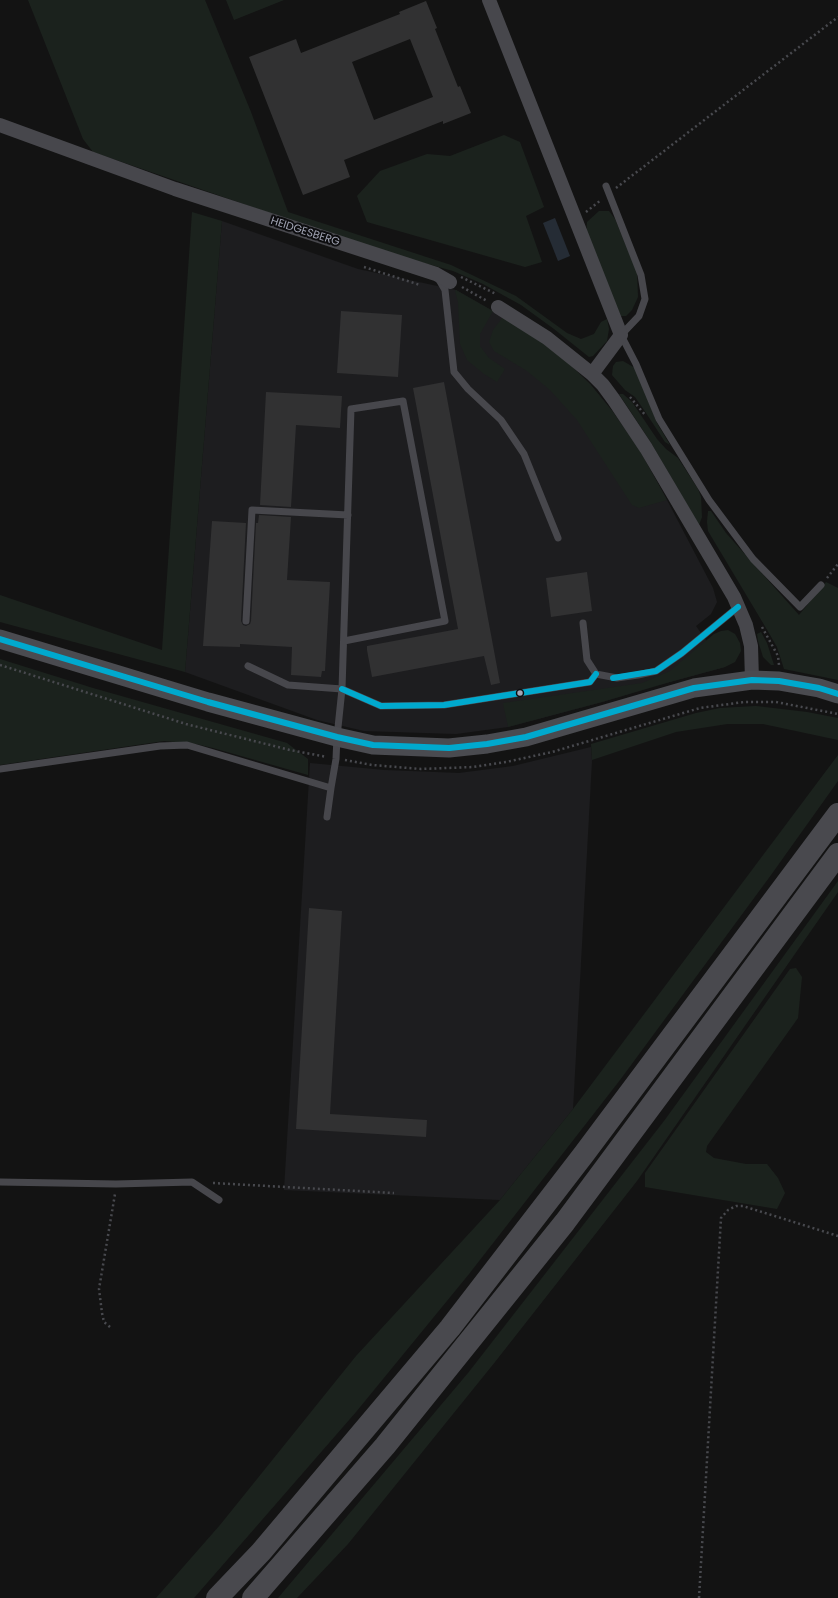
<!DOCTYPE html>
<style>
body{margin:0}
canvas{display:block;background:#131313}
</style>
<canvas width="838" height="1598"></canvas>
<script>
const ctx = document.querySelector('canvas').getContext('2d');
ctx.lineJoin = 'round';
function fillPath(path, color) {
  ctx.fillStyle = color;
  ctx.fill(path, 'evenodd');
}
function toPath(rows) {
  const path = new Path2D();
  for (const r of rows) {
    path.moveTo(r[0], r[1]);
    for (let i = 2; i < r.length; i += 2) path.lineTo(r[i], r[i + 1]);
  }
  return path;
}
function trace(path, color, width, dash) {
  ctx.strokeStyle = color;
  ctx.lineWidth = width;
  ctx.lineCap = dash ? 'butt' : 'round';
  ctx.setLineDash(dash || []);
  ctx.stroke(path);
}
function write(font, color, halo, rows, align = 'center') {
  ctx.font = font + ' Poppins,sans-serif';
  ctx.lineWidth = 4;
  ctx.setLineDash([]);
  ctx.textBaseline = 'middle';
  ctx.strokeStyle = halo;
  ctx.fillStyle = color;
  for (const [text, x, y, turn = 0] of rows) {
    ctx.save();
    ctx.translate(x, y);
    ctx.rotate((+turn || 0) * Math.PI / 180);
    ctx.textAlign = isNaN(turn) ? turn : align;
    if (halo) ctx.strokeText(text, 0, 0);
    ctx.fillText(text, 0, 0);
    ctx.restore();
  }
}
fillPath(toPath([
 [222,221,358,269,456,290,503,317,561,356,590,384,613,412,640,451,667,500,713,588,717,602,711,614,696,626,725,667,655,686,602,702,508,727,456,734,364,731,317,720,185,672],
 [591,747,592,760,573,1109,500,1200,284,1190,310,763,384,770,459,773,513,766]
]), '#1d1d1f');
fillPath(toPath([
 [28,0,205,0,251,112,288,212,451,265,516,296,567,333,581,339,594,334,601,322,607,319,609,329,607,341,593,356,589,357,554,329,521,305,483,284,453,271,377,250,93,152,83,139],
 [226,0,284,0,234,20],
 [504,135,520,142,544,207,526,216,542,262,525,267,367,222,357,196,380,171,427,154,450,156],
 [599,211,609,211,615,219,637,272,638,297,632,310,626,316,621,316,586,238,587,222],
 [192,212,222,221,185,672,0,622,0,595,162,650],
 [456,290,493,311,480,334,480,346,489,358,505,369,497,382,484,374,467,360,460,344,458,302,455,291],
 [503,317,507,318,561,356,590,384,613,412,640,451,667,500,639,508,632,505,577,420,550,390,527,371,494,351,489,342,493,330],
 [623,361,635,368,657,423,670,445,665,442,646,413,635,397,625,390,612,375,613,366,616,362],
 [619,394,623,394,632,402,657,439,666,449,678,458,698,489,701,497,702,517,699,525,650,441],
 [708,511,711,511,726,533,799,615,826,582,838,588,838,680,784,669,777,647,766,628,708,531,707,522],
 [728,630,735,634,740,643,741,651,735,662,725,667,670,682,602,702,508,727,503,703,642,683,670,671,714,634,721,631],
 [761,632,767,643,774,665,771,665,763,657,758,641,757,634],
 [0,659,93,688,287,743,308,759,308,775,213,748,196,744,164,741,0,765],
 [756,706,807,712,838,718,838,740,763,724,727,724,676,732,592,760,591,744,696,713,720,708],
 [838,755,838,781,771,875,620,1080,469,1274,356,1412,194,1598,156,1598,220,1525,356,1356,500,1200,573,1109],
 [838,881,838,892,637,1181,495,1362,348,1544,297,1598,278,1598,468,1373,664,1121],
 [796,968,802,977,798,1018,707,1146,706,1152,714,1158,746,1164,767,1164,778,1178,785,1193,777,1209,645,1187,645,1173,790,969]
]), '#1b221d');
fillPath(toPath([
 [555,218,570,256,558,261,543,223]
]), '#252c35');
fillPath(toPath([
 [426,1,437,28,435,29,458,87,460,86,471,113,443,124,443,121,344,160,350,177,303,195,249,57,296,39,301,53,400,14,399,12],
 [410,39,433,97,374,120,352,62],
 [341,311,402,315,398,377,337,373],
 [444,382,500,683,491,685,484,656,372,677,367,650,367,646,458,629,413,388],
 [266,392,342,396,340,428,296,425,291,507,260,505],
 [259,515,291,517,287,580,330,582,325,671,322,671,321,677,291,675,292,647,240,644,240,647,203,646,212,521,246,523,241,621,243,625,246,626,250,624,251,621,256,523,258,523],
 [587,572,592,611,551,617,546,578],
 [309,908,342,911,330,1114,427,1120,426,1137,296,1129]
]), '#313132');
trace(toPath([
 [616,188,838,17],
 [586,212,601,200],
 [364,267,420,285],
 [461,277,496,294],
 [462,287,487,301],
 [630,397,646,416],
 [827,578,838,564],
 [762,627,778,656,779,665],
 [0,665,186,724,290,750,327,757],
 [345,760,372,765,421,769,473,767,506,762,552,752,700,708,744,702,776,702,838,714],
 [213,1183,394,1193],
 [110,1327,104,1322,102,1313,99,1289,115,1194],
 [699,1598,721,1218,728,1210,736,1206,743,1206,838,1236]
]), '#48494e', 2.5, [2, 3]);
trace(toPath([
 [606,186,641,275,645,299,639,316,621,335,636,364,659,419,709,500,753,559,800,607,821,585],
 [438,278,445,290,454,372,468,389,501,420,524,454,558,538],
 [246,621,252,510,348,515],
 [583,623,587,660,596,674,617,678,638,675,656,671,682,653,738,607],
 [248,666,288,685,342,689,381,706,444,705,590,682,596,674],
 [0,769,160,746,187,745,331,788,336,759,337,737,342,689,351,409,403,401,445,621,344,641],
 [327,817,331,788],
 [0,1182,116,1184,192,1182,219,1200]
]), '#47474c', 7);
trace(toPath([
 [489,0,621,335,592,374],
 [0,125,175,189,436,274,450,282],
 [498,307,547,338,592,374,603,385,614,400,646,448,734,597,746,625,751,646,752,680]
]), '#47474c', 14);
trace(toPath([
 [0,639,208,702,337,737,373,745,449,748,487,744,526,737,694,688,752,680,779,681,819,688,838,694]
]), '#4a4b50', 19);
trace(toPath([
 [217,1598,261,1552,450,1328,584,1154,838,814],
 [253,1598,385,1446,565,1222,838,854]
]), '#49494e', 22);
trace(toPath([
 [0,639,208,702,337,737,373,745,449,748,487,744,526,737,694,688,752,680,779,681,819,688,838,694],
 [613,678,656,671,682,653,738,607],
 [342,689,381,706,444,705,590,682,596,674]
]), '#00a9ce', 6);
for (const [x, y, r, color] of [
 [520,693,3.5,"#a2a5b5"]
]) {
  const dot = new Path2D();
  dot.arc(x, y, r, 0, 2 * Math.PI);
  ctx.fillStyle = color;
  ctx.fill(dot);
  trace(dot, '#0d0d0f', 1.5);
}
write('11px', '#a2a5b5', '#0d0d0f', [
 ["HEIDGESBERG",305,232,18]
]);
</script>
